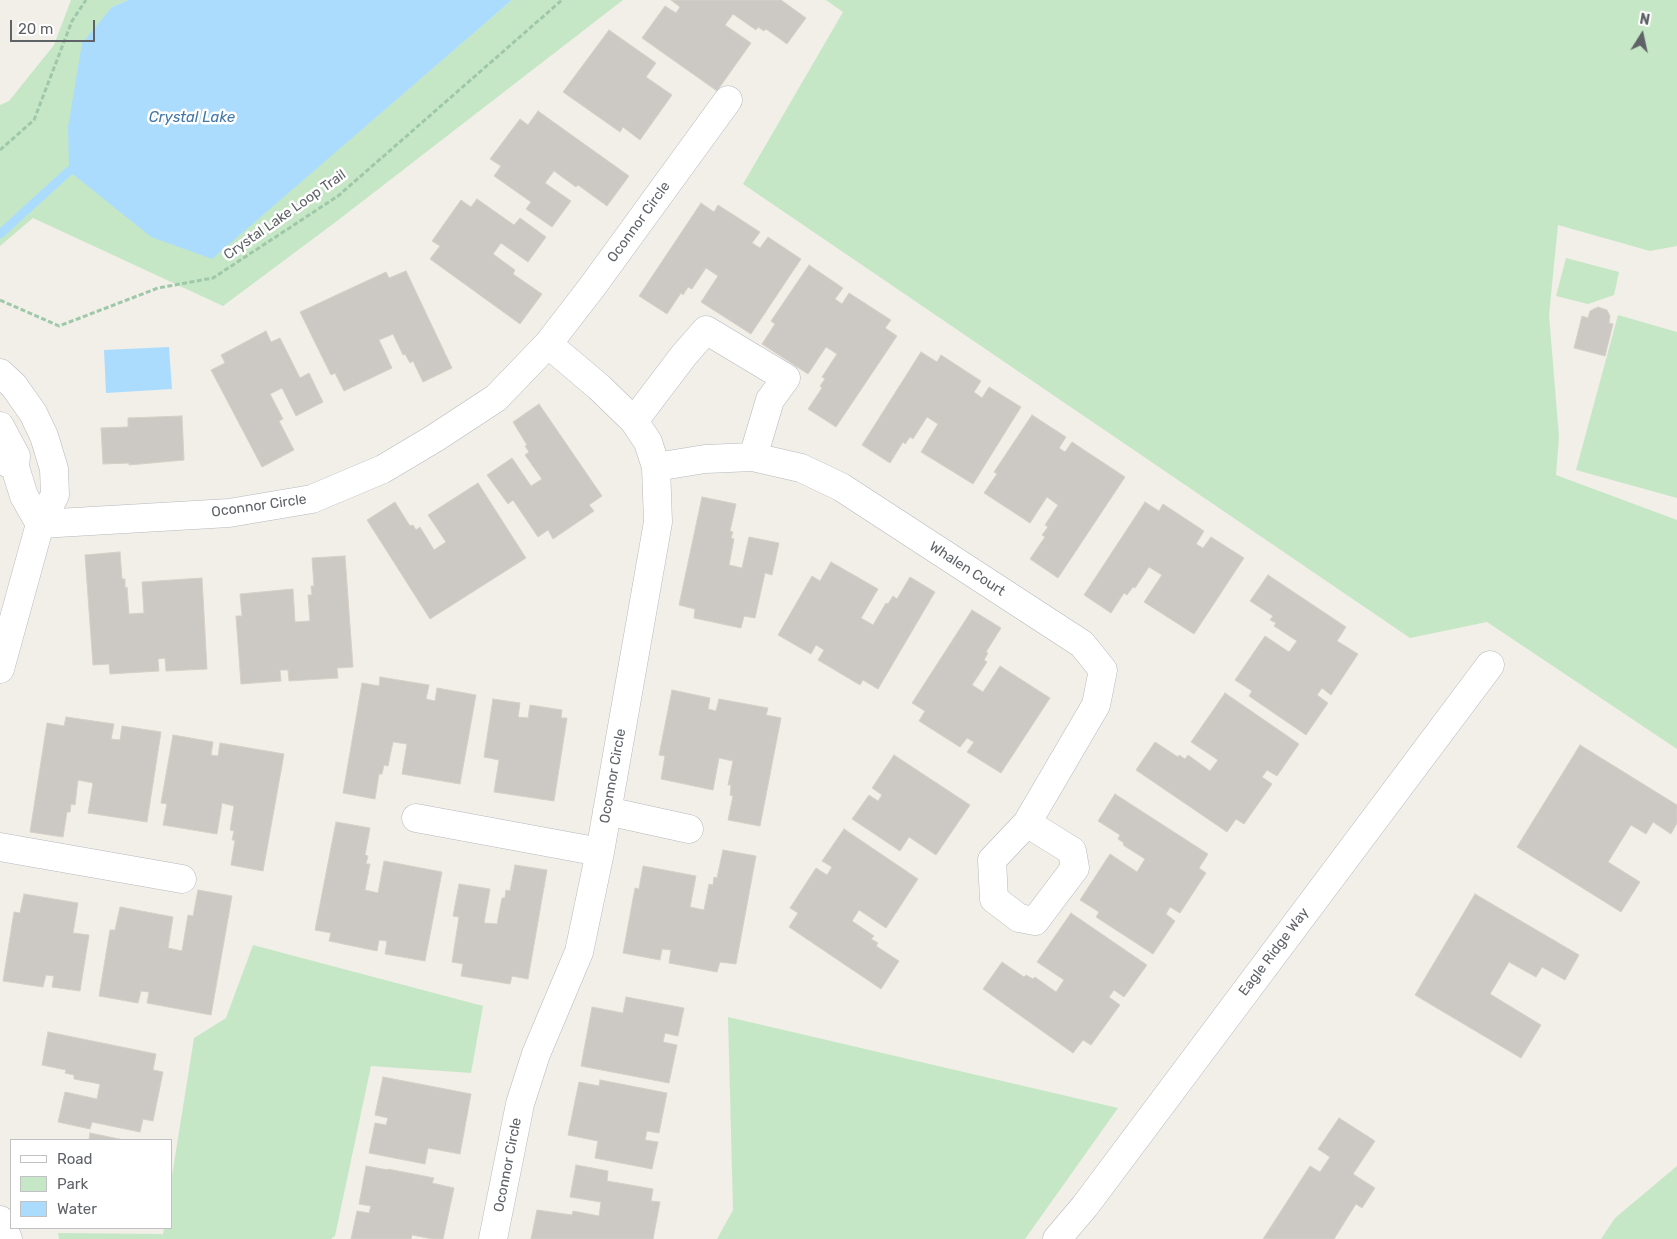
<!DOCTYPE html>
<style>
body{margin:0}
#map{position:relative;width:1677px;height:1239px;overflow:hidden;background:#f1efe8;font-family:Rubik,sans-serif}
canvas{display:block}
.legend{position:absolute;left:10px;top:1139px;width:162px;height:90px;box-sizing:border-box;background:#fff;border:1px solid #bfc1c3;margin:0;padding:6px 9px;list-style:none;font-size:15px;color:#5f6368}
.legend li{display:flex;align-items:center;gap:10px;height:25px}
.legend b{width:25px;border:1px solid #bfc1c3}
.north{position:absolute;left:1617px;top:10px;width:50px;height:50px;-webkit-text-stroke:4px #fff;paint-order:stroke;rotate:10deg;font-size:14px;font-weight:700;line-height:20px;text-align:center;color:#5f6368}
.north::after{content:'';display:block;margin:auto;width:18px;height:22px;background:#5f6368;clip-path:polygon(50% 0,100% 100%,50% 72%,0 100%)}
.scale{position:absolute;left:10px;top:20px;width:85px;height:22px;box-sizing:border-box;border:2px solid #5f6368;border-top:0;padding-left:6px;font-size:15px;line-height:18px;white-space:nowrap;color:#5f6368;-webkit-text-stroke:4px #fff;paint-order:stroke}
</style>
<div id="map">
<canvas width="1677" height="1239"></canvas>
<ul class="legend">
<li><b style="height:6px;background:#fff"></b>Road</li>
<li><b style="height:14px;background:#c6e7c5"></b>Park</li>
<li><b style="height:14px;background:#abdcfe"></b>Water</li>
</ul>
<div class="north">N</div>
<div class="scale">20 m</div>
</div>
<script>
const ctx = document.querySelector('canvas').getContext('2d');
ctx.lineJoin = 'round';
function fillPath(path, color) {
  ctx.fillStyle = color;
  ctx.fill(path, 'evenodd');
}
function toPath(rows) {
  const path = new Path2D();
  for (const r of rows) {
    path.moveTo(r[0], r[1]);
    for (let i = 2; i < r.length; i += 2) path.lineTo(r[i], r[i + 1]);
  }
  return path;
}
function trace(path, color, width, dash) {
  ctx.strokeStyle = color;
  ctx.lineWidth = width;
  ctx.lineCap = dash ? 'butt' : 'round';
  ctx.setLineDash(dash || []);
  ctx.stroke(path);
}
function write(font, color, halo, rows, align = 'center') {
  ctx.font = font + ' Rubik,sans-serif';
  ctx.lineWidth = 5;
  ctx.setLineDash([]);
  ctx.textBaseline = 'middle';
  ctx.strokeStyle = halo;
  ctx.fillStyle = color;
  for (const [text, x, y, turn = 0] of rows) {
    ctx.save();
    ctx.translate(x, y);
    ctx.rotate((+turn || 0) * Math.PI / 180);
    ctx.textAlign = isNaN(turn) ? turn : align;
    if (halo) ctx.strokeText(text, 0, 0);
    ctx.fillText(text, 0, 0);
    ctx.restore();
  }
}
fillPath(toPath([
 [71,0,128,0,112,7,212,258,512,0,623,0,337,221,223,306,33,218,0,246,0,105,9,101,54,45],
 [826,0,1677,0,1677,246,1650,251,1558,225,1549,315,1559,437,1556,475,1677,520,1677,749,1487,622,1410,638,743,184,843,12],
 [1566,258,1619,272,1614,295,1588,304,1556,296],
 [1618,315,1677,332,1677,498,1576,470],
 [253,945,483,1006,471,1073,371,1066,335,1236,331,1239,59,1239,58,1233,163,1234,164,1228,171,1228,171,1182,194,1038,226,1018],
 [728,1017,1118,1108,1025,1239,717,1239,733,1210],
 [1677,1166,1677,1239,1601,1239,1615,1218]
]), '#c6e7c5');
fillPath(toPath([
 [128,0,512,0,212,259,151,237,69,171,68,127,82,43,112,7],
 [169,347,172,389,106,393,104,350]
]), '#abdcfe');
trace(toPath([
 [0,234,69,171]
]), '#abdcfe', 9);
const building = toPath([
 [671,0,781,0,806,18,787,44,766,29,764,31,758,27,756,30,733,14,725,25,751,43,717,91,642,38,665,6,676,13,680,7,671,0],
 [609,30,656,63,646,77,672,95,640,140,623,127,620,132,563,92,609,30],
 [538,111,629,176,607,206,578,185,576,187,554,171,545,183,571,201,552,227,526,209,531,202,494,176,501,166,490,159,520,119,528,125,538,111],
 [477,199,514,225,520,218,546,237,528,262,501,243,493,254,515,270,513,274,542,294,520,324,430,259,440,246,432,241,461,200,471,207,477,199],
 [701,203,714,212,718,205,760,232,752,243,760,248,768,237,801,259,751,334,701,302,718,276,706,268,692,289,688,287,683,295,681,293,667,314,639,296,701,203],
 [809,265,843,288,835,299,842,304,849,293,891,320,885,328,897,336,836,427,808,409,822,388,820,386,825,379,822,377,837,354,826,347,808,374,762,344,775,324,771,321,809,265],
 [406,271,452,368,423,382,413,361,410,363,405,354,403,355,393,334,379,340,392,368,344,391,335,373,331,375,300,312,386,272,389,278,406,271],
 [1598,307,1607,310,1610,316,1609,323,1613,324,1605,356,1574,348,1582,316,1588,318,1590,311,1598,307],
 [266,331,271,342,280,338,300,378,309,373,323,402,296,416,282,388,270,394,283,419,279,421,294,450,262,467,211,370,225,363,221,355,266,331],
 [921,352,937,362,941,355,981,381,974,392,982,398,989,387,1021,407,973,484,921,452,938,424,927,417,913,439,910,437,905,444,903,442,890,463,862,445,921,352],
 [539,404,602,496,589,505,594,511,553,539,548,530,538,537,513,500,508,504,487,475,512,458,531,486,542,479,525,455,529,452,525,446,527,445,513,422,539,404],
 [1032,415,1066,437,1059,448,1065,452,1072,442,1125,477,1058,578,1030,559,1045,537,1042,535,1048,527,1045,525,1058,505,1047,497,1030,523,984,493,997,474,994,472,1032,415],
 [182,416,184,460,129,465,129,463,103,464,101,428,128,427,128,418,182,416],
 [478,483,526,558,430,619,367,520,395,502,410,526,413,525,416,530,420,527,434,550,446,542,428,515,478,483],
 [702,497,736,504,730,531,733,532,731,538,734,539,729,565,742,568,749,537,779,543,772,575,765,573,755,618,744,616,741,628,694,618,695,609,679,605,702,497],
 [1145,502,1159,511,1163,504,1204,531,1196,544,1203,548,1211,537,1244,558,1194,634,1144,602,1162,575,1149,567,1135,588,1133,587,1127,595,1124,593,1111,613,1084,595,1145,502],
 [120,552,122,579,125,579,125,588,127,587,129,614,144,613,142,582,202,578,207,669,166,671,165,658,158,659,159,671,110,674,109,664,93,665,85,555,120,552],
 [345,556,353,667,337,668,338,678,289,681,288,670,280,670,281,681,241,684,236,616,242,616,240,594,293,589,295,622,310,621,308,595,312,595,311,586,314,586,312,558,345,556],
 [831,562,878,589,861,618,873,625,886,603,888,604,893,596,897,599,910,577,935,592,878,689,863,680,860,685,818,660,824,650,816,645,811,654,778,635,812,576,820,581,831,562],
 [1268,575,1346,627,1337,641,1358,654,1331,695,1322,688,1317,695,1328,703,1306,735,1249,696,1252,691,1235,680,1265,636,1289,652,1297,641,1274,626,1276,623,1270,620,1273,616,1250,601,1268,575],
 [972,610,1001,628,986,652,988,653,984,660,987,662,972,685,983,692,1000,666,1050,698,1001,773,967,752,974,742,967,738,960,747,919,721,925,711,912,703,972,610],
 [380,677,429,685,426,699,435,701,437,688,476,695,460,784,402,774,407,744,393,742,388,766,384,765,382,774,379,774,375,799,343,793,362,683,379,686,380,677],
 [672,690,710,698,708,709,716,711,719,699,768,708,766,715,781,718,760,826,728,820,733,796,730,795,731,785,728,785,733,761,719,758,713,790,661,779,665,756,659,755,672,690],
 [1225,693,1299,744,1277,776,1267,770,1262,777,1272,784,1244,824,1236,819,1227,832,1136,770,1155,742,1178,757,1179,755,1185,759,1188,755,1210,771,1218,760,1191,742,1225,693],
 [493,699,520,703,518,717,528,718,530,705,562,710,561,718,567,718,554,801,494,792,499,760,484,757,493,699],
 [66,717,114,724,111,739,120,740,122,726,161,732,147,822,88,813,93,783,78,780,75,805,71,804,70,812,67,812,63,837,30,832,47,723,64,726,66,717],
 [173,735,213,742,211,755,218,756,220,743,284,754,263,871,231,865,235,840,232,840,234,831,230,830,234,806,222,803,217,834,163,825,167,804,161,803,173,735],
 [1580,745,1677,805,1677,823,1671,834,1653,822,1646,834,1631,825,1608,862,1640,882,1621,912,1517,847,1580,745],
 [894,755,970,805,936,855,909,837,900,851,852,819,869,795,878,801,882,795,872,788,894,755],
 [1115,794,1208,854,1199,868,1206,873,1180,913,1170,907,1166,914,1175,921,1153,954,1096,917,1099,912,1080,900,1110,854,1137,872,1145,859,1123,845,1124,843,1118,839,1120,835,1098,821,1115,794],
 [336,822,370,828,365,855,368,856,366,864,370,864,365,890,378,893,384,861,442,872,425,961,385,954,387,941,379,940,377,951,329,941,331,933,315,930,336,822],
 [844,829,918,879,886,928,859,910,852,921,874,936,871,939,878,943,876,946,899,961,881,989,789,927,798,913,790,908,816,868,827,875,832,867,822,861,844,829],
 [723,850,756,856,736,964,720,962,717,972,669,963,671,950,662,949,660,960,623,953,635,888,639,889,643,866,696,876,690,907,704,910,709,884,713,885,714,877,717,878,723,850],
 [515,865,547,870,528,979,512,976,510,984,461,976,463,964,452,962,459,917,453,916,459,884,490,889,484,923,497,924,502,898,505,898,506,890,510,891,515,865],
 [198,890,232,896,211,1015,147,1003,149,992,141,991,138,1003,99,996,110,930,115,930,120,907,173,917,168,948,182,951,188,915,193,916,198,890],
 [24,894,78,903,73,933,89,935,80,991,52,987,54,976,46,975,43,987,3,981,14,912,20,913,24,894],
 [1475,894,1579,955,1565,980,1542,967,1536,977,1509,962,1490,994,1541,1025,1521,1058,1415,995,1475,894],
 [1071,913,1147,965,1124,997,1114,990,1109,997,1120,1005,1091,1045,1083,1040,1073,1053,983,989,1002,962,1024,977,1026,975,1033,979,1035,977,1056,992,1064,980,1037,962,1071,913],
 [626,997,684,1008,678,1036,665,1033,663,1042,677,1045,669,1083,581,1066,592,1007,623,1013,626,997],
 [48,1032,156,1054,153,1070,163,1072,153,1121,143,1119,140,1132,92,1122,90,1129,58,1122,65,1092,97,1099,100,1084,74,1079,74,1075,65,1073,66,1070,42,1065,48,1032],
 [383,1077,471,1094,460,1154,428,1148,425,1164,369,1153,375,1123,386,1125,388,1118,375,1115,383,1077],
 [600,1080,667,1093,659,1133,647,1131,645,1140,658,1142,652,1169,595,1158,598,1141,568,1135,579,1082,599,1086,600,1080],
 [1339,1118,1375,1141,1353,1174,1375,1188,1362,1208,1356,1204,1334,1239,1263,1239,1310,1166,1320,1172,1330,1157,1318,1149,1339,1118],
 [90,1133,124,1140,89,1140,90,1133],
 [576,1165,608,1171,607,1181,653,1189,651,1201,660,1202,653,1239,531,1239,537,1210,572,1215,573,1211,599,1216,601,1202,570,1197,576,1165],
 [366,1166,388,1170,388,1169,434,1178,432,1183,454,1188,443,1239,433,1239,412,1235,411,1239,351,1239,357,1211,369,1213,371,1206,359,1204,366,1166]
]);
fillPath(building, '#ccc9c5');
trace(building, '#d6d0c6', 1);
const minor = toPath([
 [0,373,14,386,33,413,44,436,54,469,55,495,40,524,0,669],
 [634,421,684,355,706,330,786,378,770,400,753,457],
 [0,426,16,456,15,467],
 [0,459,15,467,24,496,40,524],
 [656,467,705,459,753,457,801,468,841,487,1082,644,1103,670,1096,705,1027,823,992,860,994,899,1019,918,1035,921,1075,868,1072,851,1027,823],
 [40,524,229,513,312,499,383,469,435,438,496,398,548,344,592,287,728,100],
 [607,811,689,829],
 [416,818,600,852],
 [0,847,182,879],
 [0,1220,8,1239],
 [493,1239,520,1104,536,1054,579,952,600,852,658,522,656,467,648,442,634,421,599,387,548,344],
 [1057,1239,1085,1206,1490,665]
]);
trace(minor, '#b5b8bc', 29);
trace(toPath([
 [0,150,34,120,72,21,86,0],
 [0,300,59,326,158,288,213,278,338,196,562,0]
]), '#9ec8a9', 3, [5, 2.5]);
trace(minor, '#fff', 28);
write('14px', '#5f6368', '#fff', [
 ["Crystal Lake Loop Trail",285,215,-35],
 ["Oconnor Circle",639,222,-54],
 ["Oconnor Circle",259,506,-8],
 ["Whalen Court",967,569,33],
 ["Oconnor Circle",613,776,-80],
 ["Eagle Ridge Way",1274,952,-53],
 ["Oconnor Circle",508,1165,-79]
]);
write('italic 15px', '#4277a8', '#fff', [
 ["Crystal Lake",192,118]
]);
</script>
